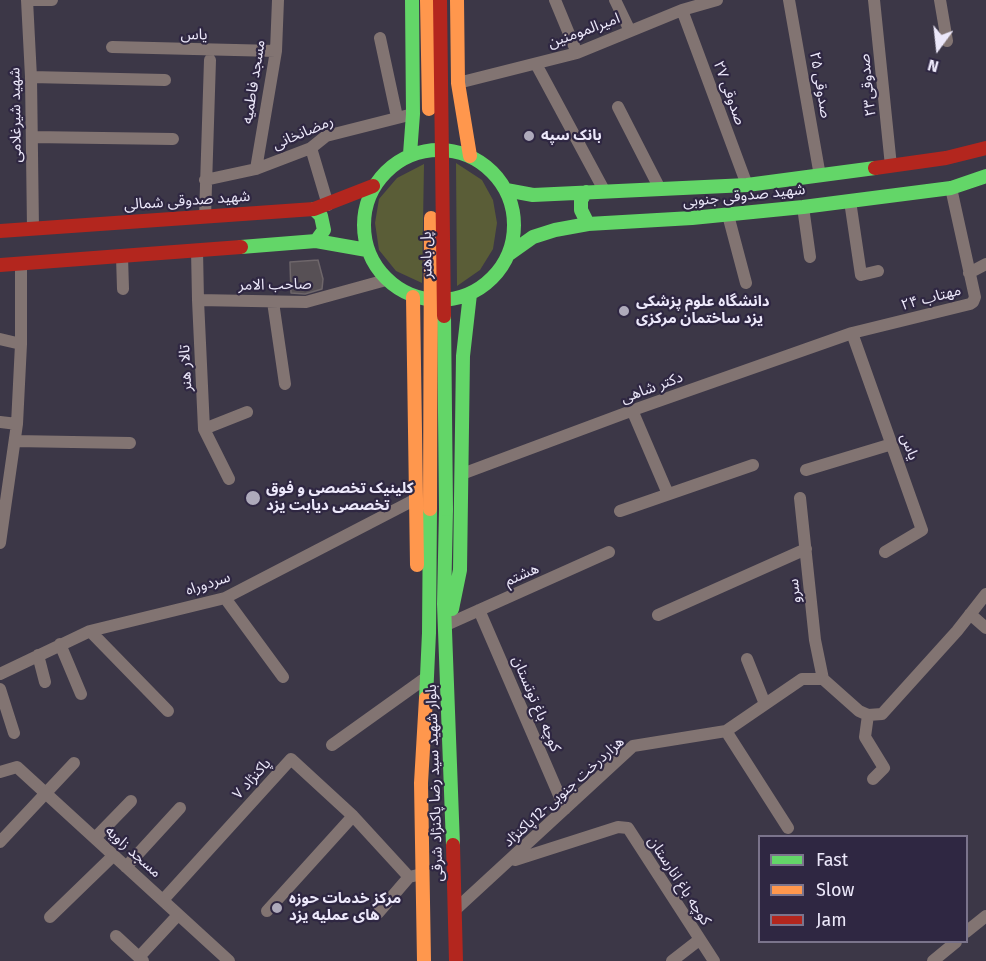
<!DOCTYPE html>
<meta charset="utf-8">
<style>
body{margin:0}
#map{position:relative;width:986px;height:961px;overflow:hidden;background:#3c3747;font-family:"Fira Sans",sans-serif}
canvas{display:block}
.legend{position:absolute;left:758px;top:835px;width:210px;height:108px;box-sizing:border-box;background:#2f2742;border:2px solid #7b748c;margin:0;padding:8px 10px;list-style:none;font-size:18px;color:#ece8fa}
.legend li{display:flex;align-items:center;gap:12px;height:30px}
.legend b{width:30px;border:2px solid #7b748c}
.north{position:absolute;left:908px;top:18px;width:60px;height:60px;-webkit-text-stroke:4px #2f2742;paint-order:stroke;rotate:195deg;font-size:16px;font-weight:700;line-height:24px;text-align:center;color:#ece8fa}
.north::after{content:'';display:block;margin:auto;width:21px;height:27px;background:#ece8fa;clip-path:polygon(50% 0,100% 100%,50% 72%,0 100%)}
</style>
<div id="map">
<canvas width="986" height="961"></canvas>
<ul class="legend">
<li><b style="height:8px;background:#63d668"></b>Fast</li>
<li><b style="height:8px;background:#ff974d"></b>Slow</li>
<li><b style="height:8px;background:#b3261e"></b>Jam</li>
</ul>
<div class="north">N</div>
</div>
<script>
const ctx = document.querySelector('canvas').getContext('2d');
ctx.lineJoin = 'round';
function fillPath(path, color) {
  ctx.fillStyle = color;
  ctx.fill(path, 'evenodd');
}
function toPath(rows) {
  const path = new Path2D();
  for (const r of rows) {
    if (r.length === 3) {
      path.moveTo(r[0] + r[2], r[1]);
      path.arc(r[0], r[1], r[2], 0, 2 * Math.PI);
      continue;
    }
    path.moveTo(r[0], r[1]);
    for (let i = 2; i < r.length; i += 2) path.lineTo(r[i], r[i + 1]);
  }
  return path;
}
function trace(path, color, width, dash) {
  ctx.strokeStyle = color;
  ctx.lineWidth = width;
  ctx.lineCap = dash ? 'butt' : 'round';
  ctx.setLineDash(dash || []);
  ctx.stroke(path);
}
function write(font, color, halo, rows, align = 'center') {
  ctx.font = font + ' "Fira Sans","Noto Sans Arabic",sans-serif';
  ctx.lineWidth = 4.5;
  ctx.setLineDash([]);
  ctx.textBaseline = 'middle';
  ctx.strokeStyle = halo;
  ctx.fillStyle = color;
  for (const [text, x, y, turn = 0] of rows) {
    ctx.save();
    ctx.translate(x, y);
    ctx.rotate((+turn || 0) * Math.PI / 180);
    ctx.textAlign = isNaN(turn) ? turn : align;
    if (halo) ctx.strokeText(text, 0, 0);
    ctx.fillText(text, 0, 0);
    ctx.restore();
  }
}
fillPath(toPath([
 [456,163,482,180,493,200,497,223,493,249,480,270,457,286],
 [424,164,422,283,396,271,379,250,375,223,379,199,397,178]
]), '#5a5d37');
const building = toPath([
 [318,260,323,279,322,289,305,294,291,293,290,262,318,260]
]);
fillPath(building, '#575055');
trace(building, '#6e666a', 1.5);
trace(toPath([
 [27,0,31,77,33,229],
 [27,0,52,0],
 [555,0,577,53],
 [615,0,630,31],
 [789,0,820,176],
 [874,0,891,166],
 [940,0,947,41],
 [682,10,747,185],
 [380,38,397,117],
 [112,47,276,51],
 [536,64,605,192],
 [31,77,165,80],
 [458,83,577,53,682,10,717,0],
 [618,107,660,189],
 [32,137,173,139],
 [311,148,328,205],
 [256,169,276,51,278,0],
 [205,180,256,169,311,148,326,136,413,114],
 [850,201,861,275,878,271],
 [803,207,810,257],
 [728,215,746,283],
 [205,217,210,60],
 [197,250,198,300,204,429,229,479],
 [122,256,123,289],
 [969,273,986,264],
 [198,300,306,302,386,280],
 [273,302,285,384],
 [852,333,922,530,885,552],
 [0,339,21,344],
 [632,410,668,494],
 [0,422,17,424],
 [204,429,247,412],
 [15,441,130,443],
 [806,470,892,444],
 [462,474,639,408,852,333,970,304,973,302,975,297,951,188],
 [800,498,815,640,823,679],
 [620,511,753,465],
 [0,543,17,424,21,344,21,263],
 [225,598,283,677],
 [479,610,565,809],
 [970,614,986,628],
 [658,615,806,549],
 [446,625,609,552],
 [90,631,168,711],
 [60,644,81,694],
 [38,655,45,682],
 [747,659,765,704],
 [0,674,90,631,225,598,416,499],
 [0,689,14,733],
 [868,715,865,737,884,768,873,779],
 [726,731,788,828],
 [332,745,427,677],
 [0,772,17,767,229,961],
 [95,838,131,801],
 [0,842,74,763],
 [515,860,618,827,628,828,714,961],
 [126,867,180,808],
 [163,900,291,759,353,816,409,877,422,874],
 [456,909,633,746,726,731,802,679,823,679,859,711,868,715,882,714,957,631,986,594],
 [267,911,353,816],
 [378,913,409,877],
 [50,917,114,855],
 [966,932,986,916],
 [116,936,143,961],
 [139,957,178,915],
 [672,961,699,940],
 [933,961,956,942]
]), '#827472', 12);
trace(toPath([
 [439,225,75],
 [410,154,413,114,412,0],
 [506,190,533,195,747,185,875,168],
 [586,192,581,200,581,210,588,224],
 [314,209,321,216,324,230,316,241],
 [241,247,316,241,367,250],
 [509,254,533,237,555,230,588,224,692,218,803,207,951,188,986,176],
 [446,509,444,604,453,845],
 [452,609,460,570,463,356,470,294],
 [426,698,429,633,430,509]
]), '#63d668', 14);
trace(toPath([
 [457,0,458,83,470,156],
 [413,297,417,565],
 [424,961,421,783,426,698]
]), '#ff974d', 14);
trace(toPath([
 [875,168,946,158,986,148],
 [0,231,314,209,373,186],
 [0,265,241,247],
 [453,845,456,961]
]), '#b3261e', 14);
trace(toPath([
 [444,316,446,509]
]), '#63d668', 14);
trace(toPath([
 [427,0,429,109],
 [430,509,431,218]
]), '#ff974d', 14);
trace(toPath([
 [440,0,444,316]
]), '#b3261e', 14);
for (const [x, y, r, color] of [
 [529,136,6,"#aeaabb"],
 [624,311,6,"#aeaabb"],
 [253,498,8,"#aeaabb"],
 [277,908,6,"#aeaabb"]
]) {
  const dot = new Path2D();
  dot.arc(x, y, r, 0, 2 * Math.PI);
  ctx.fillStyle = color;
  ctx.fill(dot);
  trace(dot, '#2f2742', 2);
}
write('15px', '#ece8fa', '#2f2742', [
 ["امیرالمومنین",584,31,-20],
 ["یاس",194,35,1],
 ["مسجد فاطمیه",254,82,-81],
 ["صدوقی ۲۵",820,85,80],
 ["صدوقی۲۳",868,85,-96],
 ["صدوقی ۲۷",729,93,70],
 ["شهید شیرغلامی",16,115,-91],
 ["رمضانخانی",303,133,-23],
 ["شهید صدوقی جنوبی",744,196,-6],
 ["شهید صدوقی شمالی",187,201,-4],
 ["پل باهنر",427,255,-91],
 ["صاحب الامر",275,285,-1],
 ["مهتاب ۲۴",931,298,-15],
 ["تالار هنر",186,368,-93],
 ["دکتر شاهی",652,388,-20],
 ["یاس",909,447,70],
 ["هشتم",522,575,-24],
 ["سردوراه",208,584,-18],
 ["سرو",795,591,-96],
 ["کوچه باغ توتستان",536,704,67],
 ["پاکنژاد ۷",252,779,-48],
 ["بلوار شهید سید رضا پاکنژاد شرقی",435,783,-92],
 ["هزاردرخت جنوبی-12پاکنژاد",564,792,-42],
 ["مسجد زاویه",133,852,42],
 ["کوچه باغ انارستان",679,881,57]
]);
write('bold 15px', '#ece8fa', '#2f2742', [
 ["بانک سپه",541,136],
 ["دانشگاه علوم پزشکی",636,302],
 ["یزد ساختمان مرکزی",636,319],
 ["کلینیک تخصصی و فوق",266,489],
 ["تخصصی دیابت یزد",266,506],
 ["مرکز خدمات حوزه",289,899],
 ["های عملیه یزد",289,916]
], 'left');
</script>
